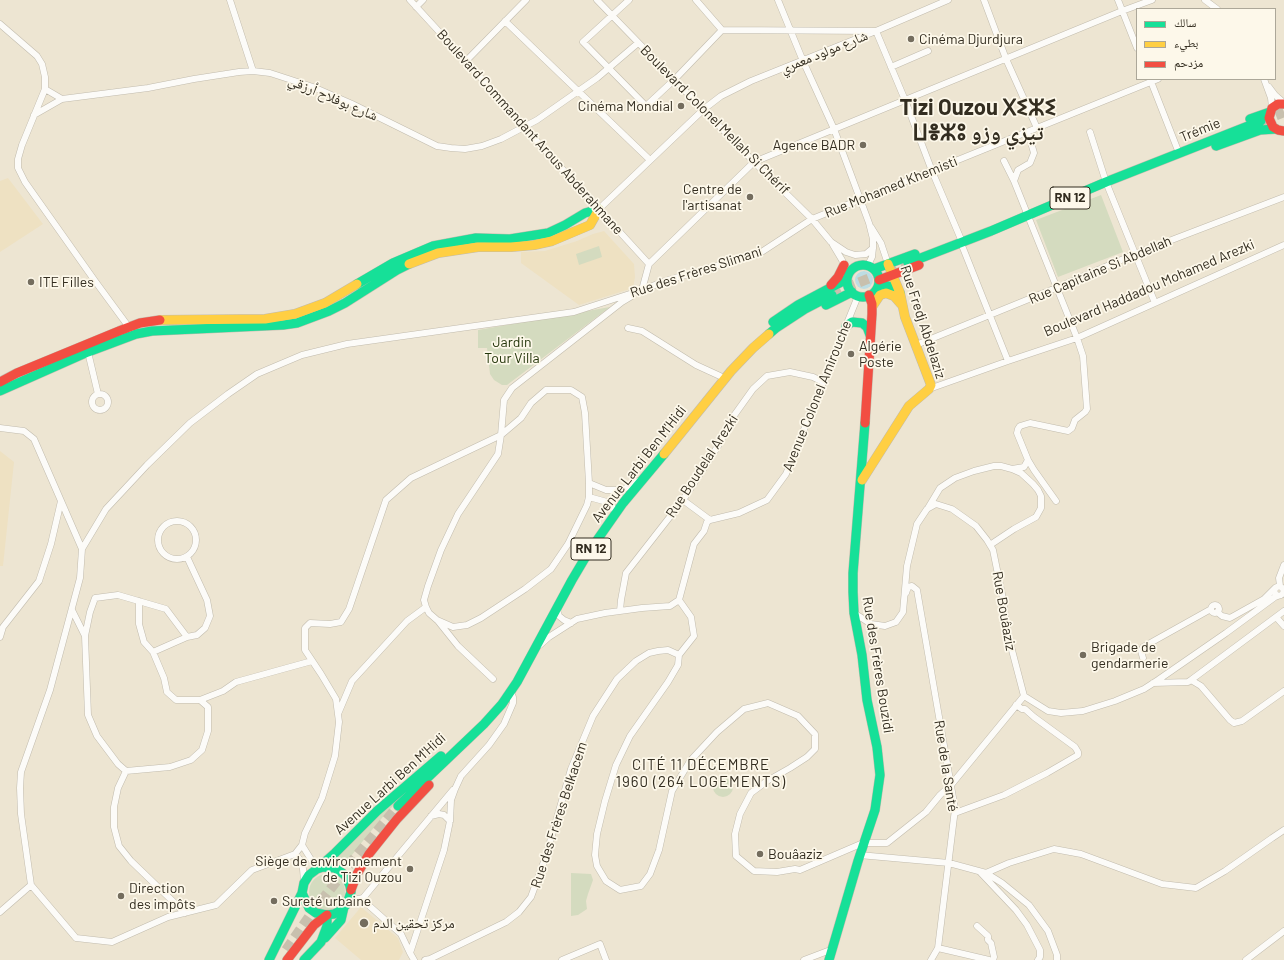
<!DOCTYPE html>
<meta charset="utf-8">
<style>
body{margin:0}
#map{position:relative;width:1284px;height:960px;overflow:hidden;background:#ede5d2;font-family:Barlow,"Noto Naskh Arabic",sans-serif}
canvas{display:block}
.legend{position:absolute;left:1136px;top:8px;width:140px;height:72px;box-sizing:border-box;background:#fdf8ea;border:1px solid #aca799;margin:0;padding:5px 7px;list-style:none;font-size:12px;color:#332d20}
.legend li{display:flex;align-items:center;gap:8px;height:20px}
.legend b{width:20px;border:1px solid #aca799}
</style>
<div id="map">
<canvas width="1284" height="960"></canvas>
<ul class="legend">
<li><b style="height:5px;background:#16e098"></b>سالك</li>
<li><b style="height:5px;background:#ffcf43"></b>بطيء</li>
<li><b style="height:5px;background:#f24e42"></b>مزدحم</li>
</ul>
</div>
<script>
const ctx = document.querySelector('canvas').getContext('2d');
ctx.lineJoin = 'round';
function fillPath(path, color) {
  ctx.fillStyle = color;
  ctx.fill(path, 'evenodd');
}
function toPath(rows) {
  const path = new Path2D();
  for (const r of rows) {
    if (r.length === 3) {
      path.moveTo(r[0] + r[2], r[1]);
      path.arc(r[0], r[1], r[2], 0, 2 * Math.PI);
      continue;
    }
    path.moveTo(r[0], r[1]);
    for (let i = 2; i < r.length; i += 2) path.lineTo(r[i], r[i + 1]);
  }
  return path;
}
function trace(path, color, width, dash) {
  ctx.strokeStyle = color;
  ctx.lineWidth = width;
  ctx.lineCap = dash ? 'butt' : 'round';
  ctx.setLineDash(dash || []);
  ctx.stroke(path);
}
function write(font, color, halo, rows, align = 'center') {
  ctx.font = font + ' Barlow,"Noto Naskh Arabic","Noto Sans Tifinagh",sans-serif';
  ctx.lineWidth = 3.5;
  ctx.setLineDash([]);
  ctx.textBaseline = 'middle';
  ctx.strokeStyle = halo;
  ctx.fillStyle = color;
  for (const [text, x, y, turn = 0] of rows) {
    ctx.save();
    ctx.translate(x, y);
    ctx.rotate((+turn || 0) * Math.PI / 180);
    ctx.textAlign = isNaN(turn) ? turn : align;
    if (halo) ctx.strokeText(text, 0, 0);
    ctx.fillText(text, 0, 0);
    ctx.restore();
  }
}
fillPath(toPath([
 [8,178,43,224,0,252,0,181],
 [604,231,634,264,635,277,633,288,579,305,521,263,521,252,545,251,577,241,593,234],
 [0,451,14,462,3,566,0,566],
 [361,907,398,938,403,952,399,960,361,960,335,938]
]), '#eee1c2');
fillPath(toPath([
 [1101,195,1123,252,1058,277,1036,220],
 [599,246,602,257,579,265,576,254],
 [610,307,507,385,502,385,494,380,490,374,487,348,478,348,478,330],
 [723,787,10],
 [405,794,387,812,366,837,345,864,332,861,374,817],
 [571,873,591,874,593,880,588,894,586,901,587,909,578,915,571,916],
 [327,892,18]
]), '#d4dbbf');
fillPath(toPath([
 [864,280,9]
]), '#bddde4');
trace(toPath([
 [1262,121,1284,112],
 [832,295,850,286,908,263],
 [286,950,311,914,353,860,398,806]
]), '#c8c0ae', 10, [10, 5]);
const street = toPath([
 [230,0,253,71],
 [410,0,466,61,524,127,649,264],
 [597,0,754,162,812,219,831,242,846,252,855,255,866,254,873,248],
 [629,0,583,42,646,106,675,79,722,30],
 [696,0,722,30],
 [778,0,803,61,834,129,869,223,873,239,873,248,872,257,868,265],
 [984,0,1006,59,1037,128],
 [1118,0,1137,48],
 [1205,0,1217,9],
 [416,7,423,0],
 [505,21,650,160],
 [0,24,37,56,42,64,45,77,45,89,22,145,18,159,18,168,25,182,95,281,131,330],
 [722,30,876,31,905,100,932,171,960,237],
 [466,61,526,0],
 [891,67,928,51],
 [1150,79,1177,148],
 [1264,79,1271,98,1272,108],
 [1269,87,1275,95,1284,103],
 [62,99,148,88,194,79,239,72,253,71,270,73,313,87,352,104,437,146,451,148,465,149,482,146,501,139,537,120,597,78,638,43],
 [34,115,62,99,45,89],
 [1090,132,1106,182,1155,303],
 [1004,161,1014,181],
 [599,209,704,109,721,96,751,81,876,31,948,0],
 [871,227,881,243,888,264],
 [833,245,842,260,847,278],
 [963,248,1008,361],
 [642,290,649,264,754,162,1122,11,1152,0],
 [628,328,642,331,696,365,720,376],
 [916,345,1056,288,1135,254,1284,197],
 [88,352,98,394],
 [929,389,1008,361,1077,338,1284,245],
 [546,390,571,390,582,397,585,413,589,483,589,497,587,505,568,544,551,569,525,589,481,618,467,625,453,627,437,620,429,613,426,607,424,600,428,586,441,550,458,514,498,454,501,435,521,418,531,403,546,390],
 [100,402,8],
 [0,428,24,431,34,439,82,549,80,578,50,690,21,772,20,788,21,814,31,885,76,938,112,942,168,917,216,905,252,870,295,854,302,845],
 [1028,460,1034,470,1056,501],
 [1012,469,1024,467,1028,460,1017,433,1018,429,1020,426,1030,423,1068,431,1072,428,1075,420,1085,412,1087,409,1083,356,1077,338,1014,181,1018,170,1030,163,1034,153,1028,132],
 [589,483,606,490,616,490,624,489,638,481],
 [589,497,607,502,612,506,616,513],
 [683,500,710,520],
 [928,508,940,488,955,478,974,471,994,466,1001,466,1012,469,1021,473,1033,484,1038,490,1041,496,1041,508,1036,517,1014,529,990,545],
 [177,540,19],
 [82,549,106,509,147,465,190,423,228,394,257,374,302,355,347,344,574,312,642,290,665,281,760,253,812,219,1158,79],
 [187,557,207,600,210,616,205,628,197,635,187,637,153,652,164,678,167,692,176,700,200,700,208,707,208,731,202,750,191,760,170,767,126,771,118,764,97,736,88,715,85,636,90,612,95,598,118,595,166,609,187,637],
 [1280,586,1279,578,1284,565],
 [1279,591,4.5],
 [906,593,908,587,912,586,917,590,955,809,938,948,931,960],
 [679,600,691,617,694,636,679,655],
 [139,601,139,624,144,642,153,652],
 [1215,609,4],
 [72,610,85,636],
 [557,610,559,616,564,620,571,623],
 [620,611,621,600,626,573,683,500,718,446,733,417,753,389,767,376,790,372,813,377,823,382],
 [1217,612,1222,616,1230,618,1264,599,1275,588],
 [1276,617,1284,626],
 [438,621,458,646,493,679],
 [0,637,3,627,39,581,51,544,61,501],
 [540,645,549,637,577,619,605,613,642,608,670,606,679,600,694,544,704,531,707,522,710,520,739,513,767,500,786,474,858,296],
 [1143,658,1141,651,1143,647,1211,609],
 [1191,680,1201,686,1230,720,1234,723,1242,721,1284,691],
 [1153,683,1188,682,1191,680,1284,611],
 [1024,696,1048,711,1061,713,1083,711,1115,701,1144,689,1158,680,1226,633,1275,597,1281,595],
 [200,700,223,691,236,682,312,661],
 [338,714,352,681,407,621,426,607],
 [126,771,118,788,114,807,114,827,119,846,131,861,185,913],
 [955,813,1004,795,1047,773,1078,755,1078,752,1075,747,1034,717,1025,709,1022,709,1016,705],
 [431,816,439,814,444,815,450,821],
 [295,854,301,861,303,869,304,882],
 [859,855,949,863,986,873,1009,863,1054,849,1081,854,1162,884,1196,888,1225,871,1272,838,1284,830],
 [317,869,302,845,305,833,322,798,335,756,339,722,336,699,321,674,305,650,305,628,310,623,330,624,341,622,349,609,386,500,411,478,501,435,504,400,512,388,622,302,632,296],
 [980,872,1016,910,1027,925,1040,950,1040,957,1038,960],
 [986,873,1002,883,1029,905,1048,931,1057,955,1057,960],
 [363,898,453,790],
 [349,901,363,898,366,903,401,934,410,953],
 [0,912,31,885],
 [977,926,988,936,988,940,991,943,994,957,993,960],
 [938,948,989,960],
 [414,960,410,953,444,850,450,821,451,800,455,789,461,776,489,745,504,724,513,703,513,697,510,691],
 [425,960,430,959,506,922,519,912,531,897,546,856,571,769,593,716,617,679,636,661,649,653,658,651,668,650,679,655,678,665,668,682,630,736,616,765,605,801,597,834,595,855,597,866,606,881,620,890,641,886,650,874,659,850,672,791,690,761,717,732,744,709,768,703,798,716,815,734,815,749,807,757,790,768,767,781,751,793,740,814,735,834,736,856,754,871,777,872,795,869,800,870,863,843,887,843,926,812,940,795,951,785,1024,696,1007,631,1003,599,993,550,987,540,976,526,952,509,936,504,927,509,917,524,907,566,903,612,896,622,885,626,871,624,854,613],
 [562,960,600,944,606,960],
 [804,960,833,949],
 [1246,960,1284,931]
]);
const fast = toPath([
 [1250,119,1270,112],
 [1216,146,1260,130,1276,129],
 [908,263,991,231,1106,182,1261,121],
 [863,281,16],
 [874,269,915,254],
 [357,284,393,263,433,246,476,238,510,239,548,233,565,225,585,213,599,209],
 [879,284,892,287,900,293],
 [826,305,852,292],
 [773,322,798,305,847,279],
 [846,326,852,322,862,323,867,327,870,335],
 [769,334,776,328,805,309,832,295],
 [0,391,88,352,136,334,152,331,283,325,297,323,329,311,345,303,397,270,409,264],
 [398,806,484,724,502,704,517,682,572,580,588,553,623,503,664,454],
 [318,868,335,853,377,811,441,756],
 [325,938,341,920,344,907],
 [269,960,302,893,304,883,309,875,317,869,323,867,335,868,345,875,350,886,351,892,347,904,340,911,334,914,327,915,316,913,309,908,302,893],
 [304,960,321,942,327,926,327,915],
 [829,960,858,861,875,810,880,775,877,747,867,700,862,655,854,613,853,592,853,573,865,423]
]);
const slow = toPath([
 [409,264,438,253,478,247,511,247,534,245,552,241,590,225,599,209],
 [872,307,880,295,886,293,894,296,901,304],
 [160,320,265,319,295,314,325,303,357,284],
 [664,454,731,371,753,348,769,334],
 [862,480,909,406,929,389,931,385,905,317,900,293,888,264]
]);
const jam = toPath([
 [1284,104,1278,104,1272,108,1269,118,1273,127,1278,130,1284,131],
 [879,280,919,265],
 [831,285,838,277,844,265],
 [0,382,17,373,119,331,140,323,160,320],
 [865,423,872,314,872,304,869,295],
 [351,890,357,874,369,854,397,819,429,785],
 [287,960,314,925,327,915]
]);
trace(street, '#c1bbad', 7);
trace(fast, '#c1bbad', 10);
trace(slow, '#c1bbad', 10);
trace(jam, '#c1bbad', 10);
trace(street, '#fcfbf8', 6);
trace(fast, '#16e098', 9);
trace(slow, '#ffcf43', 9);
trace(jam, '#f24e42', 9);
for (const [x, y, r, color] of [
 [911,39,4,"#746d5e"],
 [681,106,4,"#746d5e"],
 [863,145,4,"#746d5e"],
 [750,197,4,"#746d5e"],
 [31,282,4,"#746d5e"],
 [851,354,4,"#746d5e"],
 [1083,655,4,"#746d5e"],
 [760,854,4,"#746d5e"],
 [410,869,4,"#746d5e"],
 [121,896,4,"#746d5e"],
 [274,901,4,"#746d5e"],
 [364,923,5,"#746d5e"]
]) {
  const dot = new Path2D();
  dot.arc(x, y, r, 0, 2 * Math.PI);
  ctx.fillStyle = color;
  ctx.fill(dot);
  trace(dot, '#fdf8ea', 1.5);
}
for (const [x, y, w] of [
 [1070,198,40],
 [591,549,40]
]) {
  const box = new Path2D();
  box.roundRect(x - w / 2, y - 11, w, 22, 3);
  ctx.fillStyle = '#fdf8ea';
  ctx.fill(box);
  trace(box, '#332d20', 1);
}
write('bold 13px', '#332d20', null, [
 ["RN 12",1070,198],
 ["RN 12",591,549]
]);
write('14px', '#332d20', '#fdf8ea', [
 ["Cinéma Djurdjura",919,39],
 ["Cinéma Mondial",673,106,"right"],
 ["Agence BADR",855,145,"right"],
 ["Centre de",742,189,"right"],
 ["l'artisanat",742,205,"right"],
 ["ITE Filles",39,282],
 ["Algérie",859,346],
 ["Poste",859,362],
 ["Brigade de",1091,647],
 ["gendarmerie",1091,663],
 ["Bouâaziz",768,854],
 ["Siège de environnement",402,861,"right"],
 ["de Tizi Ouzou",402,877,"right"],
 ["Direction",129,888],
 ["des impôts",129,904],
 ["Sureté urbaine",282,901],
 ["مركز تحقين الدم",373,923]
], 'left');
write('14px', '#332d20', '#fdf8ea', [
 ["شارع مولود معمري",824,52,-22],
 ["شارع بوفلاح أرزقي",333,98,23],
 ["Boulevard Colonel Mellah Si Chérif",715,120,45],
 ["Trémie",1200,130,-22],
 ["Boulevard Commandant Arous Abderahmane",530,132,48],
 ["Rue Mohamed Khemisti",891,187,-22],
 ["Rue Capitaine Si Abdellah",1100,270,-23],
 ["Rue des Frères Slimani",696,272,-18],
 ["Boulevard Haddadou Mohamed Arezki",1149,288,-23],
 ["Rue Fredj Abdelaziz",923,322,72],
 ["Avenue Colonel Amirouche",817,396,-68],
 ["Avenue Larbi Ben M'Hidi",639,464,-52],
 ["Rue Boudelal Arezki",702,466,-57],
 ["Rue Bouâaziz",1004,611,80],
 ["Rue des Frères Bouzidi",878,665,81],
 ["Rue de la Santé",946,766,81],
 ["Avenue Larbi Ben M'Hidi",390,784,-42],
 ["Rue des Frères Belkacem",559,815,-72]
]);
write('14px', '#24360b', '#fdf8ea', [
 ["Jardin",512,342],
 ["Tour Villa",512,358]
]);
ctx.letterSpacing = '1px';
write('15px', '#332d20', '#fdf8ea', [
 ["CITÉ 11 DÉCEMBRE",701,765],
 ["1960 (264 LOGEMENTS)",701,782]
]);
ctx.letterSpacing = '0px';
write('bold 22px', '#332d20', '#fdf8ea', [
 ["Tizi Ouzou ⵝⵉⵣⵉ",978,108],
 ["ⵡⴻⵣⵓ تيزي وزو",978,133]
]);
</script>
